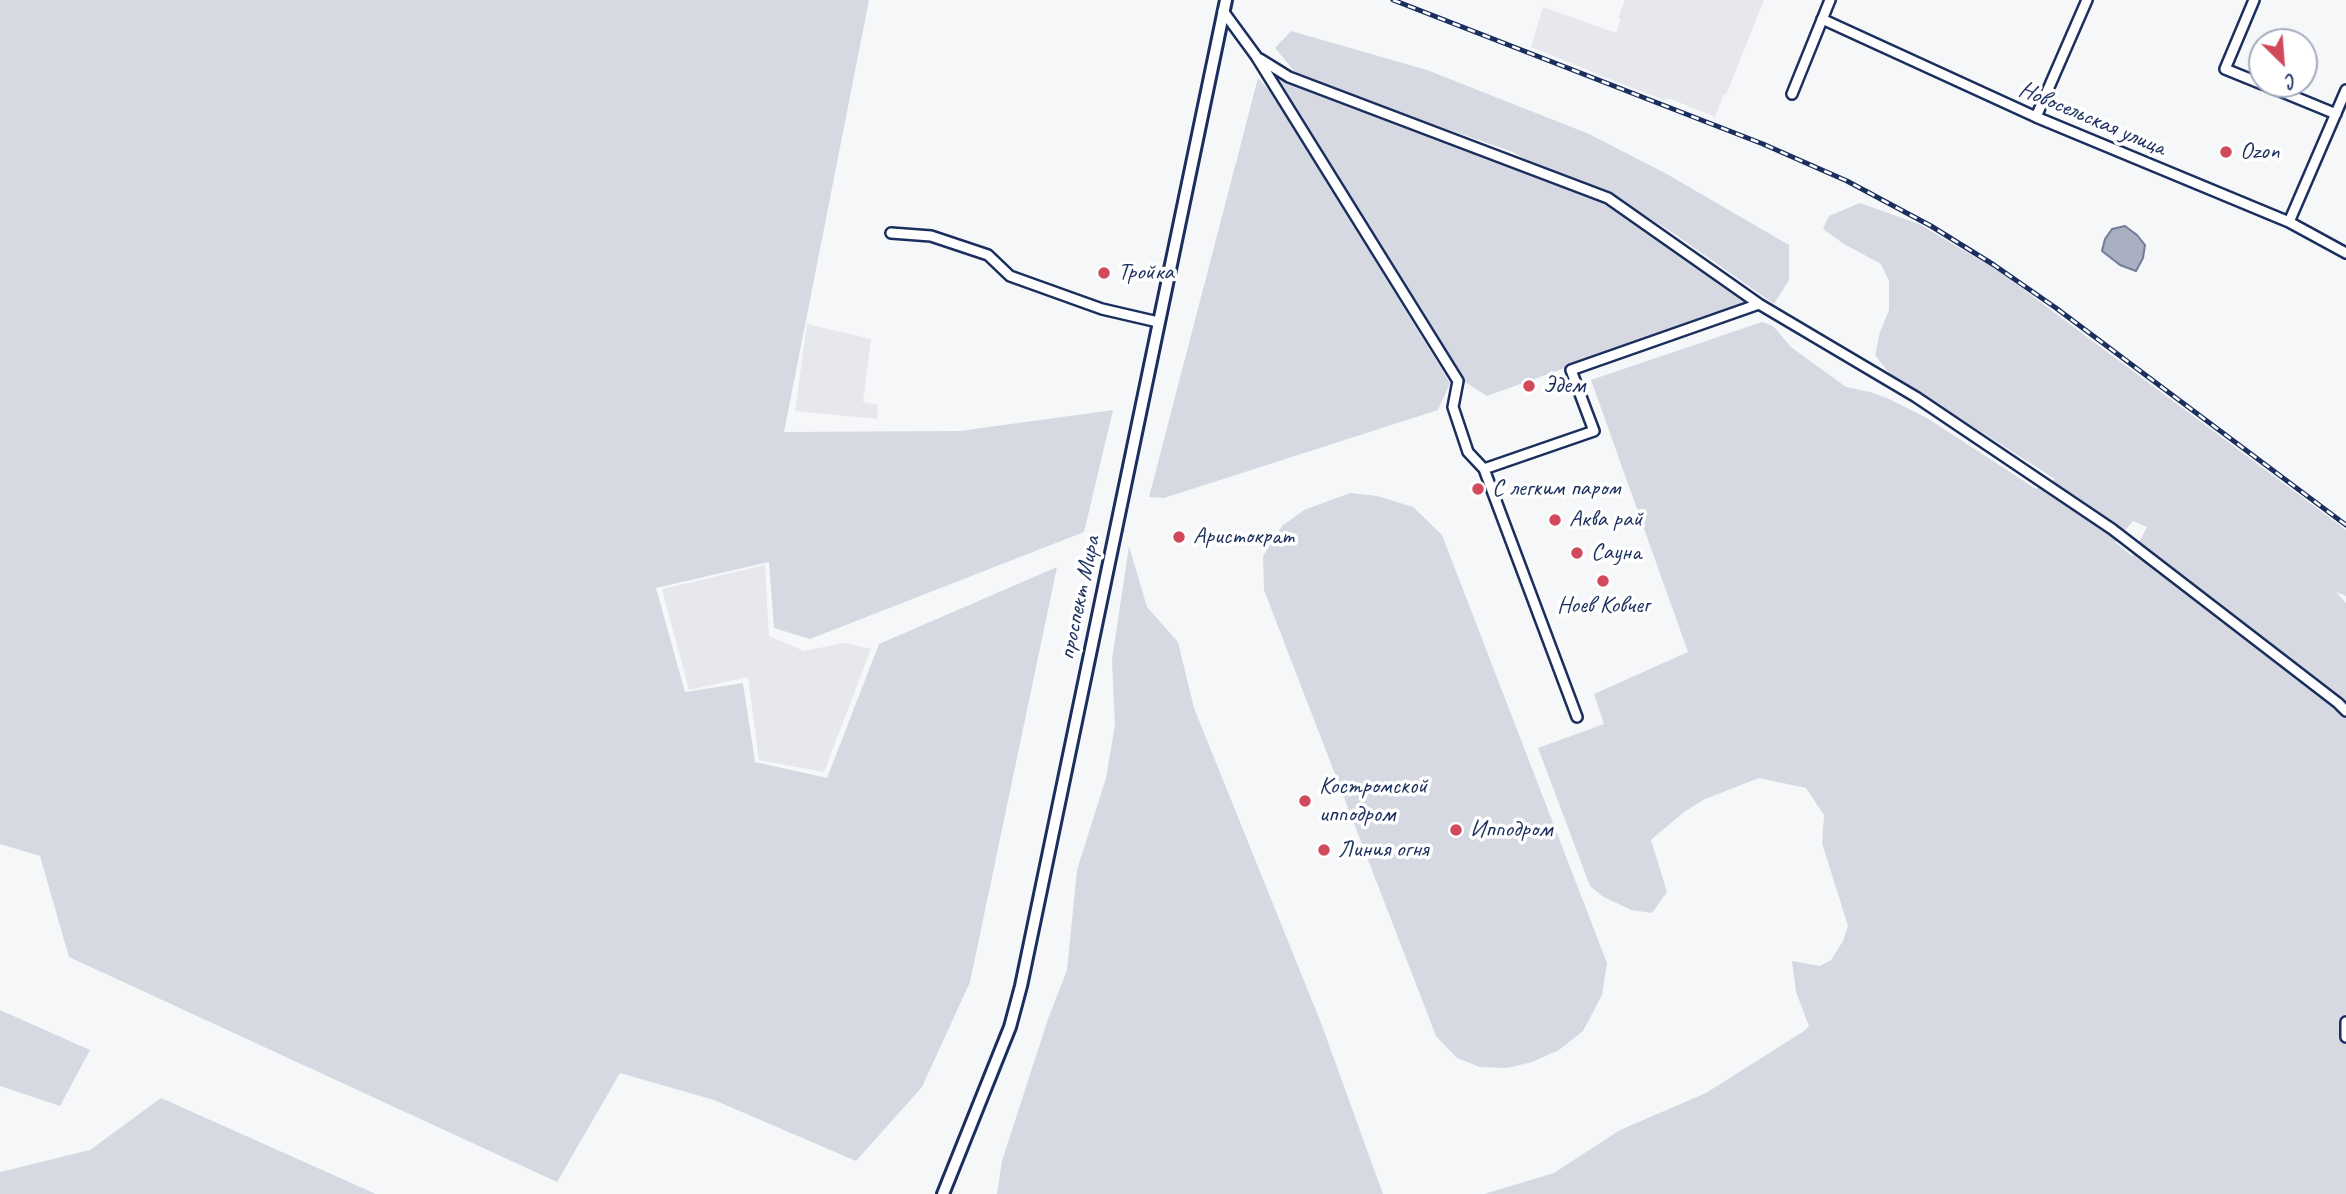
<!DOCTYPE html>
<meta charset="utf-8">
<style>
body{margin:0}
#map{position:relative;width:2346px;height:1194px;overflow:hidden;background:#f6f7f9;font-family:Caveat,sans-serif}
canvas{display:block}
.north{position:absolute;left:2248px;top:28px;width:70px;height:70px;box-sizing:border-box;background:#fff;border:2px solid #a4acbf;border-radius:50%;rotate:155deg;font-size:19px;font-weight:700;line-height:28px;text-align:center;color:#1b2f5e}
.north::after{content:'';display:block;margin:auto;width:24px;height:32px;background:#d1495b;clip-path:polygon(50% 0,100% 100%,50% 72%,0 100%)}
</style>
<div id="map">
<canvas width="2346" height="1194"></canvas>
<div class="north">С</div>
</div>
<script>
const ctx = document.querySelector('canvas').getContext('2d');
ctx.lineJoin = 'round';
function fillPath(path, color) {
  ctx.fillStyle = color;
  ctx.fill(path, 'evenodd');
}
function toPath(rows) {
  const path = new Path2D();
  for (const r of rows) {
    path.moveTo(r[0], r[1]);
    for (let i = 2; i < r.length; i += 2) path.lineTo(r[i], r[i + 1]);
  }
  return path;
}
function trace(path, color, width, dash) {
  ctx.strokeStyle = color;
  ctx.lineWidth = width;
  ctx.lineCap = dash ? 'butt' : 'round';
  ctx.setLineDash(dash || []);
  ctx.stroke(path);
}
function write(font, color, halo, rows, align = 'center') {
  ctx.font = font + ' Caveat,sans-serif';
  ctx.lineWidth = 7;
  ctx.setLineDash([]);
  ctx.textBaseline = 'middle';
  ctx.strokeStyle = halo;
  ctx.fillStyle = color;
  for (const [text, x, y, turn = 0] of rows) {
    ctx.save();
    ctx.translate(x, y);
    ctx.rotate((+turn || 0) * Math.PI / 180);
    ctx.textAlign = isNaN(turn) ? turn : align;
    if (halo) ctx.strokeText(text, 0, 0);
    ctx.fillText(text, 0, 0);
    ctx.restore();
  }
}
fillPath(toPath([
 [1625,0,1764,0,1726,95,1724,94,1715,117,1671,99,1664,100,1627,86,1531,47,1543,7,1616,33,1621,19,1618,18],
 [807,324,871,339,863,402,878,405,877,419,795,411],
 [765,565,769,636,804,651,844,643,871,649,824,772,759,760,748,677,689,690,662,589]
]), '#e6e8ee');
fillPath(toPath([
 [0,0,869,0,784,432,960,431,1113,410,1084,532,810,639,774,628,769,562,656,588,685,692,743,683,755,762,827,778,879,644,1057,567,970,982,922,1087,856,1161,714,1100,620,1073,557,1182,69,957,40,856,0,844],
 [1291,31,1427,70,1589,134,1665,173,1789,245,1789,280,1774,304,1676,235,1608,192,1540,168,1513,152,1300,78,1275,48],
 [1271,73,1607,202,1752,301,1487,396,1462,380],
 [1258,78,1273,95,1450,383,1438,410,1164,498,1149,497],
 [1860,203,1919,224,2000,272,2346,530,2346,596,2336,592,2346,603,2346,1194,1484,1194,1554,1173,1620,1130,1706,1093,1804,1031,1809,1026,1796,992,1792,961,1820,966,1831,960,1843,941,1848,926,1822,843,1824,815,1806,788,1759,778,1705,799,1684,812,1651,840,1667,892,1652,913,1631,910,1602,896,1590,886,1538,748,1604,724,1594,694,1688,652,1591,380,1762,322,1773,326,1791,347,1846,387,1870,392,1889,399,1927,418,2036,489,2055,479,1889,373,1875,355,1880,332,1889,310,1889,281,1881,264,1844,244,1823,229,1829,216],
 [2133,521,2147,527,2132,556,2115,542],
 [1350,493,1377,496,1413,507,1442,535,1607,963,1602,995,1583,1031,1559,1050,1532,1062,1507,1068,1480,1067,1457,1058,1436,1036,1264,590,1263,556,1282,526,1304,510],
 [1129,546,1147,607,1178,642,1194,708,1321,1023,1383,1194,997,1194,1002,1161,1048,1019,1067,970,1077,870,1106,778,1115,725,1112,660],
 [0,1010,90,1050,60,1106,0,1086],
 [161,1098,376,1194,0,1194,0,1172,90,1150]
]), '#d6d9e2');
const water = toPath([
 [2125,226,2137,235,2145,245,2143,258,2136,271,2120,265,2102,251,2105,239,2112,229,2125,226]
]);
fillPath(water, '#a9b0c1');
trace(water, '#707c99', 2);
const minor = toPath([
 [2254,0,2225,69,2262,84],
 [1223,11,1256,56,1458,381,1453,407,1468,452,1484,469,1577,717],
 [1822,19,2036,117,2289,222,2346,253],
 [1260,59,1289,77,1608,198,1759,304],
 [2263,84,2336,114],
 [1792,94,1830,0],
 [2036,117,2087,0],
 [2289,222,2346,90],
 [891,233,931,236,988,255,1010,276,1102,309,1158,322],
 [1484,469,1594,431,1571,370,1759,304,1916,397,2112,529,2338,703,2346,711],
 [2346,1022,2346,1037]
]);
const major = toPath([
 [943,1194,1010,1027,1021,986,1226,0]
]);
trace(minor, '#1b2f5e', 14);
trace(major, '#1b2f5e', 16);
trace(minor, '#fff', 9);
trace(major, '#fff', 10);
const rail = toPath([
 [1393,0,1763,144,1847,181,1931,226,1994,265,2056,308,2346,525]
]);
trace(rail, '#1b2f5e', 5);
trace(rail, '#fff', 2.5, [8]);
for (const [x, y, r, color] of [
 [2226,152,7,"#d1495b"],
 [1104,273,7,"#d1495b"],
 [1529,386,7,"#d1495b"],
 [1478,489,7,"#d1495b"],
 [1555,520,7,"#d1495b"],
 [1179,537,7,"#d1495b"],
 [1577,553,7,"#d1495b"],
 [1603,581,7,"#d1495b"],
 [1305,801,7,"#d1495b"],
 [1456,830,7,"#d1495b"],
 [1324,850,7,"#d1495b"]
]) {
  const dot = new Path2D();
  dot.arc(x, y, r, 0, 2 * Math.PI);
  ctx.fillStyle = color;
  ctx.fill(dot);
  trace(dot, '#fff', 2.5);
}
write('24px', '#1b2f5e', '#fff', [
 ["Новосельская улица",2092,119,23],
 ["проспект Мира",1080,598,-78]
]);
write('24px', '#1b2f5e', '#fff', [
 ["Ozon",2240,152],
 ["Тройка",1118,273],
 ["Эдем",1543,386],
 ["С легким паром",1492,489],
 ["Аква рай",1569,520],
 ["Аристократ",1193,537],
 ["Сауна",1591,553],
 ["Ноев Ковчег",1603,606,"center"],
 ["Костромской",1319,787],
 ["ипподром",1319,815],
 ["Ипподром",1470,830],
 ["Линия огня",1338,850]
], 'left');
</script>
